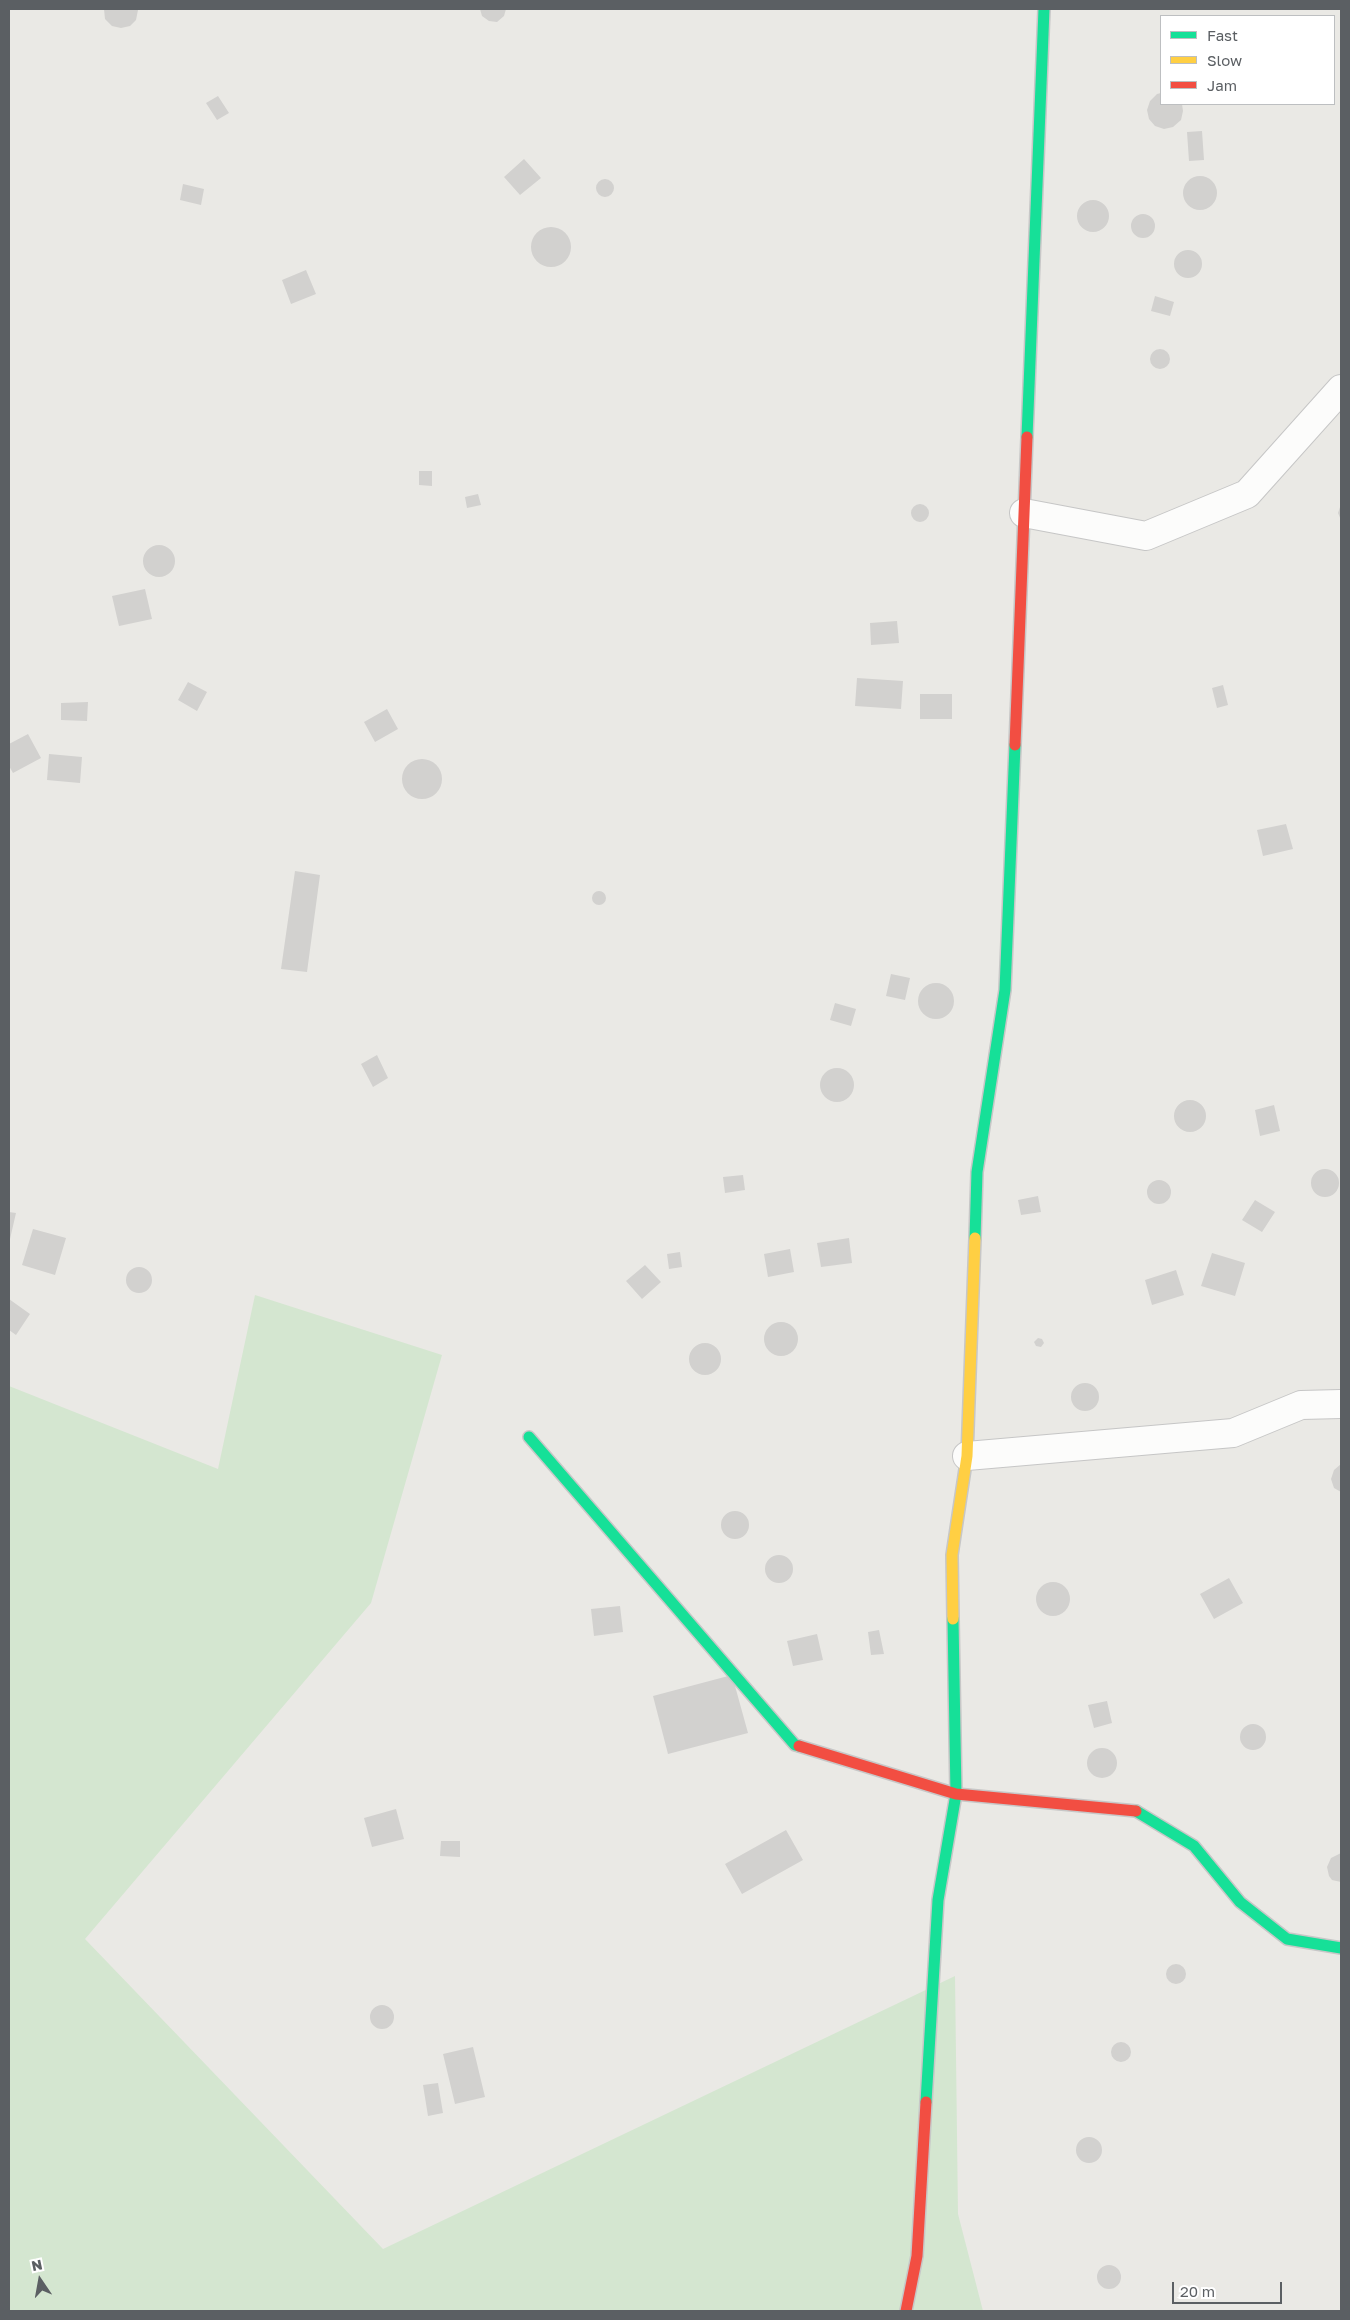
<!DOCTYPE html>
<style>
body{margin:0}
#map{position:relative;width:1350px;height:2320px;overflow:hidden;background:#eae9e5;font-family:"Golos Text",sans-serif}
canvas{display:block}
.frame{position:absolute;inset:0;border:10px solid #5b5f63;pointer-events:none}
.legend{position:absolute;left:1160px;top:15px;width:175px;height:90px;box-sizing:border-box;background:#fff;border:1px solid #bdbfc1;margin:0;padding:6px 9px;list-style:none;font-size:15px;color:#5b5f63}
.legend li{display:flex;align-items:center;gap:10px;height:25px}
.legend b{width:25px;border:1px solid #bdbfc1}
.north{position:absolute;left:15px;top:2255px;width:50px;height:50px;-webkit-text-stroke:4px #fff;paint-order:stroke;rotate:348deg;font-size:14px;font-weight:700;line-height:20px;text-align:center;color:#5b5f63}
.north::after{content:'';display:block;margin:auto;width:18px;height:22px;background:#5b5f63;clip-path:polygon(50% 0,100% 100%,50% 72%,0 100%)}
.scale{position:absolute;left:1172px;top:2282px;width:110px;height:22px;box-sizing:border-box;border:2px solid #5b5f63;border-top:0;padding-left:6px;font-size:15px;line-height:18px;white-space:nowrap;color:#5b5f63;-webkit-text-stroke:4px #fff;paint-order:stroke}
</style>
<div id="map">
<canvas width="1350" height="2320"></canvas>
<div class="frame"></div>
<ul class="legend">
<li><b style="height:6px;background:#16e098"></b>Fast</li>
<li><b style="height:6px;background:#ffcf43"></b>Slow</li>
<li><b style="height:6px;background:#f24e42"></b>Jam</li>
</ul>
<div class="north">N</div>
<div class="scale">20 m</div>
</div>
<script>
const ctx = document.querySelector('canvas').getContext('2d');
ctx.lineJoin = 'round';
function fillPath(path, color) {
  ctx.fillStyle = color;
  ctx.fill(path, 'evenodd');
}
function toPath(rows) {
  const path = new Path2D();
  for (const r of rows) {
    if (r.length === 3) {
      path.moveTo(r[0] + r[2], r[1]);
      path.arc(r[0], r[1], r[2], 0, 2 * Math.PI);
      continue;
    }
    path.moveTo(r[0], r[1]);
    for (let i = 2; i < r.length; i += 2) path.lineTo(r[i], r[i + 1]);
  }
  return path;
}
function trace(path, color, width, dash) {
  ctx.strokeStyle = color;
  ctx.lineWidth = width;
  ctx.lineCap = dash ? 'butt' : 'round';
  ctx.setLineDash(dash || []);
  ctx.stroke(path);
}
fillPath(toPath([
 [255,1295,442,1355,371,1603,85,1939,383,2249,955,1976,958,2214,983,2311,9,2311,9,1386,218,1469]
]), '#d4e6d0');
fillPath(toPath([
 [104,9,138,9,138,10,136,20,130,26,121,28,112,26,105,19],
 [480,9,506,9,504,16,497,22,489,21,482,16],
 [1161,93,1161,104,1182,104,1183,111,1181,120,1173,127,1164,129,1155,126,1149,119,1147,110,1150,101,1157,94],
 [218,96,229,113,217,120,206,103],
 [1202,131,1204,160,1189,161,1187,132],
 [524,159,541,178,520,195,504,177],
 [1200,193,17],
 [605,188,9],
 [183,184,204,189,201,205,180,200],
 [1093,216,16],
 [1143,226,12],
 [551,247,20],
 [1188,264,14],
 [306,270,316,294,291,304,282,280],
 [1155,296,1174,302,1170,316,1151,311],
 [1160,359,10],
 [419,471,432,471,432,486,419,485],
 [478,494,481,505,467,508,465,497],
 [920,513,9],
 [1341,504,1341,520,1338,513],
 [159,561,16],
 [145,589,152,619,119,626,112,596],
 [897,621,899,643,871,645,870,623],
 [857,678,903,681,901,709,855,706],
 [188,682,207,692,197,711,178,700],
 [1223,685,1228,705,1217,708,1212,688],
 [920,694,952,694,952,719,920,719],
 [88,702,87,721,61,720,61,703],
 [387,709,398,729,375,742,364,722],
 [28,734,41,758,13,773,9,766,9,744],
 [49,754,82,757,80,783,47,780],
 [422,779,20],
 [1286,824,1293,849,1263,856,1257,830],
 [295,871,320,875,307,972,281,969],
 [599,898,7],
 [891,974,910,978,905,1000,886,996],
 [936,1001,18],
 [835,1003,856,1009,851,1026,830,1020],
 [377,1055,388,1078,373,1087,361,1064],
 [837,1085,17],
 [1190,1116,16],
 [1274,1105,1280,1131,1260,1136,1255,1110],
 [1325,1183,14],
 [743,1175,745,1190,725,1193,723,1177],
 [1159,1192,12],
 [1038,1196,1041,1212,1021,1215,1018,1200],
 [1255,1200,1275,1212,1262,1232,1242,1220],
 [9,1212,16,1213,10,1239,9,1239],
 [33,1229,66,1238,55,1275,22,1265],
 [849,1238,852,1263,821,1267,817,1243],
 [790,1249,794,1272,768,1277,764,1254],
 [680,1252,682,1267,669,1269,667,1254],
 [1212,1253,1245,1263,1235,1296,1201,1286],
 [645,1265,661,1282,642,1299,626,1281],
 [139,1280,13],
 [1176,1270,1184,1295,1152,1305,1145,1280],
 [9,1299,30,1314,16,1335,9,1330],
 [781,1339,17],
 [1038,1338,1042,1339,1044,1343,1041,1347,1036,1346,1034,1342],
 [705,1359,16],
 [1085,1397,14],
 [1341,1464,1341,1492,1334,1488,1331,1479,1334,1470],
 [735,1525,14],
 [779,1569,14],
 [1229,1578,1243,1603,1214,1619,1200,1594],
 [1053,1599,17],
 [620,1606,623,1632,594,1636,591,1609],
 [879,1630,884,1654,871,1655,868,1632],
 [817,1634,823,1660,793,1666,787,1641],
 [732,1675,748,1733,668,1754,653,1696],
 [1107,1701,1112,1723,1094,1728,1088,1705],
 [1253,1737,13],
 [1102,1763,15],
 [396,1809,404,1839,372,1847,364,1818],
 [786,1830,803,1860,742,1894,725,1864],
 [441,1841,460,1841,460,1857,440,1856],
 [1341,1853,1341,1882,1332,1880,1329,1876,1327,1867,1331,1858],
 [1176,1974,10],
 [382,2017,12],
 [1121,2052,10],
 [473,2047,485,2097,455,2104,443,2054],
 [438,2083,443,2113,428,2116,423,2085],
 [1089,2150,13],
 [1109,2277,12]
]), '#d2d1cf');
const street = toPath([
 [1024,513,1146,536,1247,494,1341,389],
 [967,1456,1233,1433,1301,1405,1341,1404]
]);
const fast = toPath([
 [1027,437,1044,9],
 [975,1238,977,1172,1005,990,1015,745],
 [529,1437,795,1745,799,1746],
 [1136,1811,1194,1846,1240,1902,1287,1939,1341,1948],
 [926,2102,938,1900,956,1794,953,1619]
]);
const slow = toPath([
 [953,1619,952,1555,967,1456,975,1238]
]);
const jam = toPath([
 [1015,745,1027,437],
 [799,1746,956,1794,1136,1811],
 [906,2311,917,2256,926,2102]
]);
trace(street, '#c6c6c6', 30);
trace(fast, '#c7c7c7', 14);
trace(slow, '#c7c7c7', 14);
trace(jam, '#c7c7c7', 14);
trace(street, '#fcfcfb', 28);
trace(fast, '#16e098', 11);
trace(slow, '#ffcf43', 11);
trace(jam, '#f24e42', 11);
</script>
